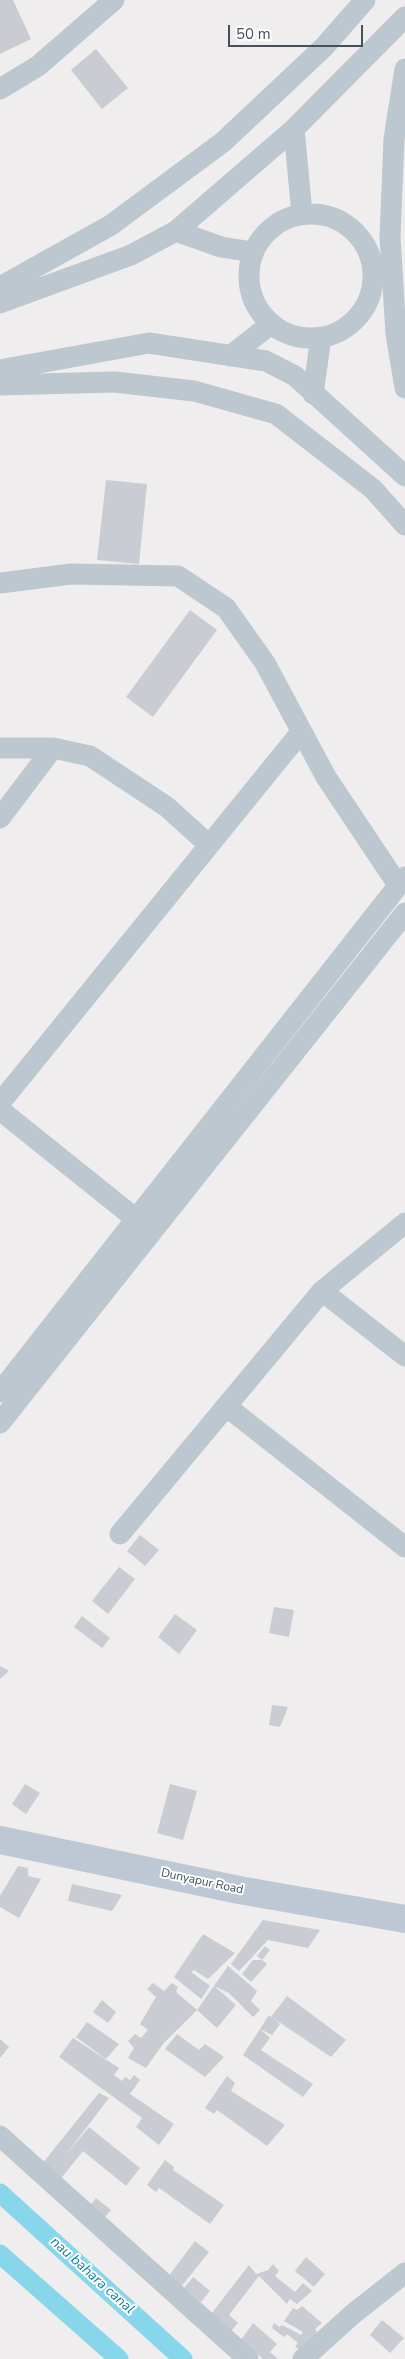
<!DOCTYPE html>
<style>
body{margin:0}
#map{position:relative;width:405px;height:2359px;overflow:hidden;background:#efeded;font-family:"Nunito Sans",sans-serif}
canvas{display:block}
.scale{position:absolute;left:228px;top:25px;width:135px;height:22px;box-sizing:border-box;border:2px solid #45505a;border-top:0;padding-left:6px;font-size:15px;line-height:18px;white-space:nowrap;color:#45505a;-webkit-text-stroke:4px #fff;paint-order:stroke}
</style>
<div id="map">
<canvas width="405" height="2359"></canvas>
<div class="scale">50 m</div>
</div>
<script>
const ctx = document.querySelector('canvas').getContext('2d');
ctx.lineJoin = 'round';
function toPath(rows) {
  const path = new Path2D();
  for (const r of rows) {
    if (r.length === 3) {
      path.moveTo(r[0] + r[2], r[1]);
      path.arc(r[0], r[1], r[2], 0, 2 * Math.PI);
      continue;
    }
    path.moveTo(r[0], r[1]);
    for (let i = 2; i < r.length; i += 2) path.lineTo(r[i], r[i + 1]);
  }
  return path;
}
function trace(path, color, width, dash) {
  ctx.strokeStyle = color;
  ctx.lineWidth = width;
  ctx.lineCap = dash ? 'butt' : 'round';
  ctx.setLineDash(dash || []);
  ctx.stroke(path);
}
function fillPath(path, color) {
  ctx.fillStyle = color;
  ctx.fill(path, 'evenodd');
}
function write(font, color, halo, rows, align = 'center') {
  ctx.font = font + ' "Nunito Sans",sans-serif';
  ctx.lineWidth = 4;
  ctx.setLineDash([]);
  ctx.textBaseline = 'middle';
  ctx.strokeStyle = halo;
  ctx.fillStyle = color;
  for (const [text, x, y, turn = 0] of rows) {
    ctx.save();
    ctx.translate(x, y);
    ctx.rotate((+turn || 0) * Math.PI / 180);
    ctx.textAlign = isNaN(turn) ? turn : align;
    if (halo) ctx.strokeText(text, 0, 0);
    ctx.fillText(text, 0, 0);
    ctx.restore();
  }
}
trace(toPath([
 [0,2193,183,2359],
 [0,2254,119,2359]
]), '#88d6ea', 19);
fillPath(toPath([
 [0,0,13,0,31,39,0,54],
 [96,49,128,88,102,109,71,70],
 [106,480,147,484,139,564,97,560],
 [190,610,217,630,153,717,126,697],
 [140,1535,159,1550,145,1566,127,1551],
 [119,1567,135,1579,108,1614,92,1601],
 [274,1607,294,1610,289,1637,269,1633],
 [175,1614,197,1630,179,1654,158,1637],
 [82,1616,110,1638,102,1648,74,1627],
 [0,1666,9,1671,0,1679],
 [272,1705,288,1707,280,1727,269,1725],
 [25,1784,40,1793,26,1814,12,1804],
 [170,1784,197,1791,183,1840,157,1833],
 [18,1866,28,1868,28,1876,41,1879,19,1918,0,1907,0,1896],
 [72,1884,122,1895,112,1911,68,1901],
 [263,1920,320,1930,308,1948,268,1940,239,1971,231,1964],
 [203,1934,235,1953,208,1979,194,1970,191,1972,210,1986,201,1999,174,1977],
 [265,1946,270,1950,262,1960,257,1956],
 [253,1960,262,1960,267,1964,251,1982,242,1974],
 [228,1966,257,1991,251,2001,260,2010,253,2017,229,1993,214,1986],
 [153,1983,164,1991,172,1983,178,1987,176,1992,197,2010,163,2044,146,2068,128,2058,134,2048,128,2041,135,2034,141,2038,148,2030,140,2024,156,1997,147,1989],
 [214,1986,236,2005,217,2028,197,2010],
 [287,1996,346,2040,331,2057,273,2018,280,2024,272,2035,260,2029,269,2015,271,2017],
 [102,2000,116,2012,108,2023,93,2012],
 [87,2022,119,2044,106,2059,76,2037],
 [260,2029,270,2038,261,2050,313,2084,303,2097,243,2055],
 [177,2034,199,2050,205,2044,224,2057,205,2077,165,2049],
 [73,2038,119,2068,114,2075,122,2081,125,2077,130,2080,134,2075,140,2080,130,2094,174,2124,159,2145,136,2127,142,2118,59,2057],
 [0,2039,9,2047,0,2058],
 [227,2076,235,2083,231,2091,285,2125,267,2146,217,2110,214,2114,205,2108],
 [99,2093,109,2098,64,2157,89,2127,140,2168,126,2186,83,2151,59,2181,42,2164],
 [165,2160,174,2167,173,2170,224,2205,210,2224,159,2188,156,2192,147,2185],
 [96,2198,111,2210,104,2218,89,2207],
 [195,2241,209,2252,181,2287,168,2277],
 [306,2257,325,2274,314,2287,295,2271],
 [273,2264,279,2271,275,2276,295,2292,303,2283,312,2291,297,2304,290,2299,287,2304,259,2276,229,2315,238,2323,231,2331,211,2314,249,2265,256,2274,268,2270],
 [193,2277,210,2291,201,2302,184,2288],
 [302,2306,322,2323,315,2329,317,2332,301,2352,295,2346,298,2343,287,2334,284,2337,272,2328,274,2323,279,2327,282,2325,301,2335,303,2332,284,2321,293,2308,297,2310],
 [382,2320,404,2338,390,2353,370,2335],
 [253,2323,277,2344,270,2352,278,2359,263,2359,241,2340]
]), '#c9ccd2');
trace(toPath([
 [405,69,394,139,390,237,396,334,405,388],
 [0,89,38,66,114,0],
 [294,129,302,214],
 [311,276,62],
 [176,231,221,247,253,252],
 [0,287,111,225,223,142,324,47,365,0],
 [0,303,131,255,176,231,294,129,405,17],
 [230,356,271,324],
 [0,370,149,343,266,361,295,376,405,476],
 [0,385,115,382,194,391,276,414,373,489,405,525],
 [313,394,321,337],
 [0,583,71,574,178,576,226,608,265,663,326,777,398,885],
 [0,748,53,748],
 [0,818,53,748,90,756,167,807,209,845],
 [0,1103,301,732],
 [0,1110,136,1219],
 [322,1291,405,1356],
 [0,1392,405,877],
 [226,1406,405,1547],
 [0,1423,405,913],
 [120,1534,322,1291,405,1223],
 [0,2136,248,2359],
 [303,2359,353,2314,405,2273]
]), '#bdc7cf', 21);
trace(toPath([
 [0,1840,239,1890,405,1919]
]), '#bdc8d4', 28);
write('12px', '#45505a', '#fff', [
 ["Dunyapur Road",202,1882,12]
]);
write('italic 14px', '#0f7f9c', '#fff', [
 ["nau bahara canal",92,2276,42]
]);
</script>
